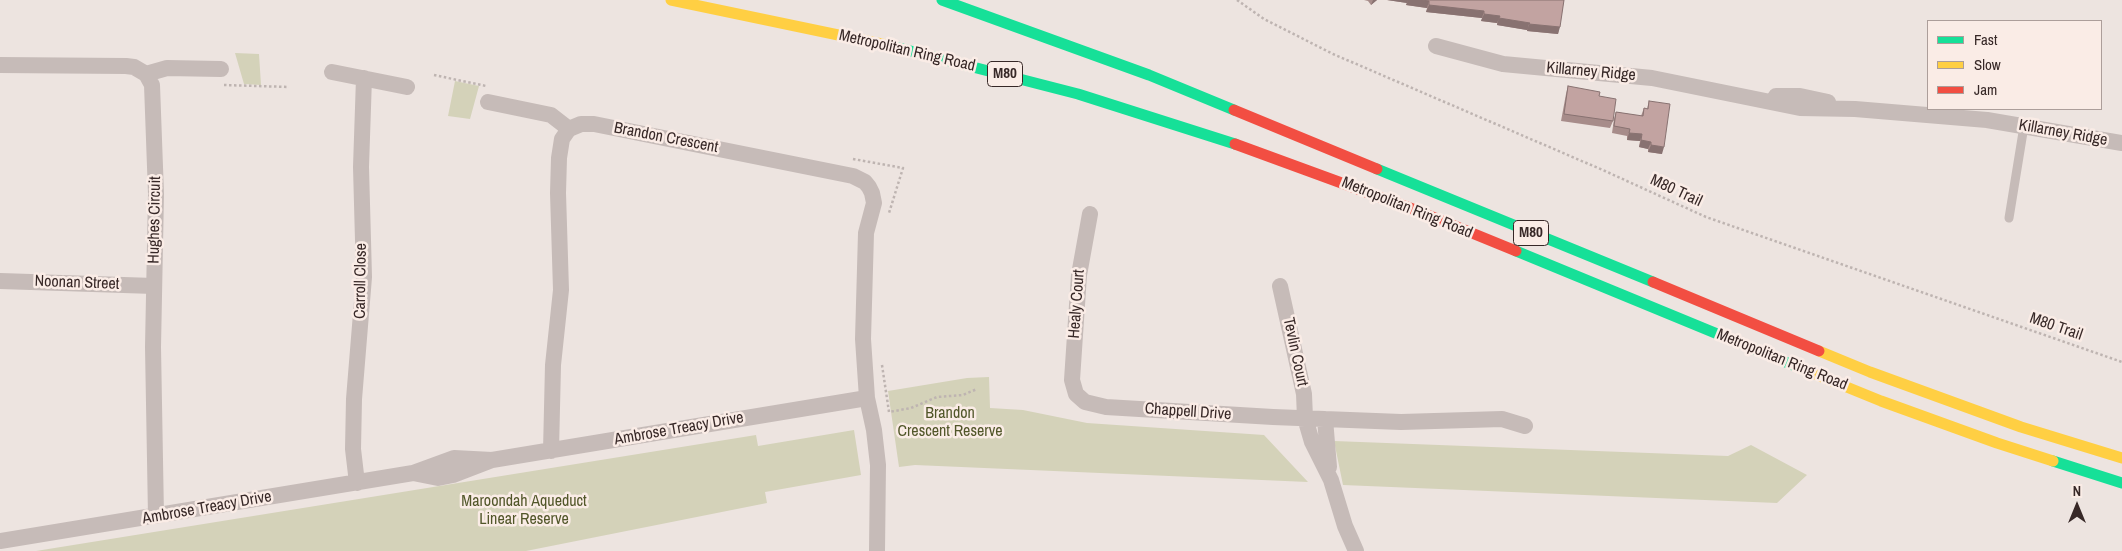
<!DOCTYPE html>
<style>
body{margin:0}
#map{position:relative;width:2122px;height:551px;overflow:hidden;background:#ede4e0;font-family:"Archivo Narrow",sans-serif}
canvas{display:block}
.legend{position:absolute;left:1927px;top:20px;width:175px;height:90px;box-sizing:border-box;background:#faece6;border:1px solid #ac9e9a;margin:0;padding:6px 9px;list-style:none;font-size:15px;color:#372827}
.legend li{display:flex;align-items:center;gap:10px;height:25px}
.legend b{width:25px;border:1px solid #ac9e9a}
.north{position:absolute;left:2052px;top:481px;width:50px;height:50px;-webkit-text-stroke:4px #faece6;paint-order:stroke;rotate:0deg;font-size:14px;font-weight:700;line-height:20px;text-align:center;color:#372827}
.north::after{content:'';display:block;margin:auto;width:18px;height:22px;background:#372827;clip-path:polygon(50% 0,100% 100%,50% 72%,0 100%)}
</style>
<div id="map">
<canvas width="2122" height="551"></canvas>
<ul class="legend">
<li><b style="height:6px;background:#16e098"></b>Fast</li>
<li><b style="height:6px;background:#ffcf43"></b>Slow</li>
<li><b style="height:6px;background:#f24e42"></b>Jam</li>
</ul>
<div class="north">N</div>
</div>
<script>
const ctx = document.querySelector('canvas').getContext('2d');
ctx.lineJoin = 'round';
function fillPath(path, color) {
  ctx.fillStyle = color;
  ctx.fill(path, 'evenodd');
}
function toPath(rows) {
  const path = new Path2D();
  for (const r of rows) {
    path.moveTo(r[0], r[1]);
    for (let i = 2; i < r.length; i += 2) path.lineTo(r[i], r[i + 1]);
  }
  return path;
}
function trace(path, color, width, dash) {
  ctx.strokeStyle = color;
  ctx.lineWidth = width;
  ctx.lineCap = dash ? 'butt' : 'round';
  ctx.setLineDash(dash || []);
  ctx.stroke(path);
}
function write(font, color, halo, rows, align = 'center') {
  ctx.font = font + ' "Archivo Narrow",sans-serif';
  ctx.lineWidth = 5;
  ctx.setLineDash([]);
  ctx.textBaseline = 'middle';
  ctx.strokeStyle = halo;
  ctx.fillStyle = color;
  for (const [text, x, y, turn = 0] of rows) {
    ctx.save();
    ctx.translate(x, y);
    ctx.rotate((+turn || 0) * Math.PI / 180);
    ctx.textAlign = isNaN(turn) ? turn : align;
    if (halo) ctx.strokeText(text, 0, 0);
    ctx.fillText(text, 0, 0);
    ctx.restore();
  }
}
fillPath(toPath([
 [235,53,259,54,261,85,244,84],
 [455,81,479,86,470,119,448,116],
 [989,377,990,408,1023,410,1087,423,1264,435,1308,482,915,465,899,467,888,391,967,378],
 [854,430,861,475,765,492,767,503,526,551,36,551,756,435,758,446],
 [1334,441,1728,456,1751,445,1807,475,1777,503,1343,485]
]), '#d4d2b9');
trace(toPath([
 [1237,0,1264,19,1333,54,1605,171,1706,217,2122,362],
 [434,75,486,86],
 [224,85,289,87],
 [853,159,903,168,889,213],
 [882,365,889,412,911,408,937,397,963,395,977,389]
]), '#beb4b1', 2.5, [2.5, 2.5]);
trace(toPath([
 [2009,218,2024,126]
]), '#c6bbb8', 9);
trace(toPath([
 [1436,46,1503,64,1652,78,1800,108,1855,109,1987,120,2122,143],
 [0,65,126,66,134,67,146,74,152,85,156,194,153,347,156,516],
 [332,72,407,87],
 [146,74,167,68,221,69],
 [1776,96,1800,96,1828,102],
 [488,102,551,115,569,129],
 [1090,214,1079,275,1072,380,1076,394,1085,402,1106,407,1273,417,1401,422,1502,419,1525,426],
 [0,281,154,286],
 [1280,286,1304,394,1305,418,1312,442,1331,480,1345,526,1356,551],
 [1325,419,1329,467],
 [551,451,553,365,561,290,558,193,559,158,562,139,569,129,581,124,594,124,853,176,865,182,869,187,872,193,874,203,866,233,863,339,867,398,874,430,878,465,877,551],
 [413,473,438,478,453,475,492,460,867,398],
 [357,483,353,449,354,399,364,277,361,167,364,78],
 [0,541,413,473,454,458,492,460]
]), '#c6bbb8', 16);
trace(toPath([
 [942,0,1149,75,1234,110],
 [891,46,1078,94,1235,144],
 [1377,169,1653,282],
 [1516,251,1800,368],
 [2053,461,2122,483]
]), '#16e098', 11);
trace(toPath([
 [671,0,891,46],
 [1819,351,1870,372,2021,427,2122,458],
 [1800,368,1881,401,1997,443,2053,461]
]), '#ffcf43', 11);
trace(toPath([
 [1234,110,1377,169],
 [1235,144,1418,211,1516,251],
 [1653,282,1819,351]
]), '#f24e42', 11);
fillPath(toPath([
 [1364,0,1377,0,1371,5,1368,1],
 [1387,0,1564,0,1558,34,1527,31,1527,30,1497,25,1497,23,1481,21,1482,18,1426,12,1427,8,1406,5,1407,3],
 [1568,86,1599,96,1613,121,1610,128,1561,121,1566,94],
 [1649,101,1662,154,1648,152,1648,149,1639,147,1640,141,1627,140,1627,136,1612,133,1614,119,1616,112,1641,116,1644,108,1647,109]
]), '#a78c8a');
fillPath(toPath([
 [1373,0,1377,0,1371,5],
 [1387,0,1408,0,1407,3],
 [1408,0,1422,0,1429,1,1427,8,1406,5],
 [1429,5,1484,11,1482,18,1426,12],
 [1484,14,1500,16,1497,23,1481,21],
 [1499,18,1530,23,1527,30,1497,25],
 [1529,24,1560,27,1558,34,1527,31],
 [1629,133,1642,134,1640,141,1627,140],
 [1641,140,1651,142,1648,149,1639,147],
 [1651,145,1664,147,1662,154,1648,152]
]), '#887271');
const building = toPath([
 [1422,0,1564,0,1560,27,1529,24,1530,23,1499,18,1500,16,1484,14,1484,11,1429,5,1429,1,1422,0],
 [1568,86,1600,92,1599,96,1616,99,1613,121,1564,114,1568,86],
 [1649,101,1670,104,1664,147,1651,145,1651,142,1641,140,1642,134,1629,133,1630,129,1614,126,1616,112,1643,116,1644,108,1648,109,1649,101]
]);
fillPath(building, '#c2a3a1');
trace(building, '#887271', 1);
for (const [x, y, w] of [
 [1005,74,35],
 [1531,233,35]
]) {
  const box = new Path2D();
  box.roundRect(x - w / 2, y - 12.5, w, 25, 4);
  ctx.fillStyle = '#faece6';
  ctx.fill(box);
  trace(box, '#372827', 1);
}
write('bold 15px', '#372827', null, [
 ["M80",1005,74],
 ["M80",1531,233]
]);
write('16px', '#372827', '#faece6', [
 ["Metropolitan Ring Road",907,51,13],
 ["Killarney Ridge",1591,72,5],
 ["Killarney Ridge",2063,133,10],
 ["Brandon Crescent",666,138,11],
 ["M80 Trail",1676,191,25],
 ["Metropolitan Ring Road",1407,208,22],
 ["Hughes Circuit",155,220,-89],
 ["Carroll Close",361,281,-89],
 ["Noonan Street",77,283,2],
 ["Healy Court",1077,304,-86],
 ["M80 Trail",2056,327,19],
 ["Tevlin Court",1295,352,78],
 ["Metropolitan Ring Road",1782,360,22],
 ["Chappell Drive",1188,412,4],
 ["Ambrose Treacy Drive",679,429,-10],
 ["Ambrose Treacy Drive",207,508,-10]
]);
write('16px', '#515629', '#faece6', [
 ["Brandon",950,414],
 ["Crescent Reserve",950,432],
 ["Maroondah Aqueduct",524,502],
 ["Linear Reserve",524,520]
]);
</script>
